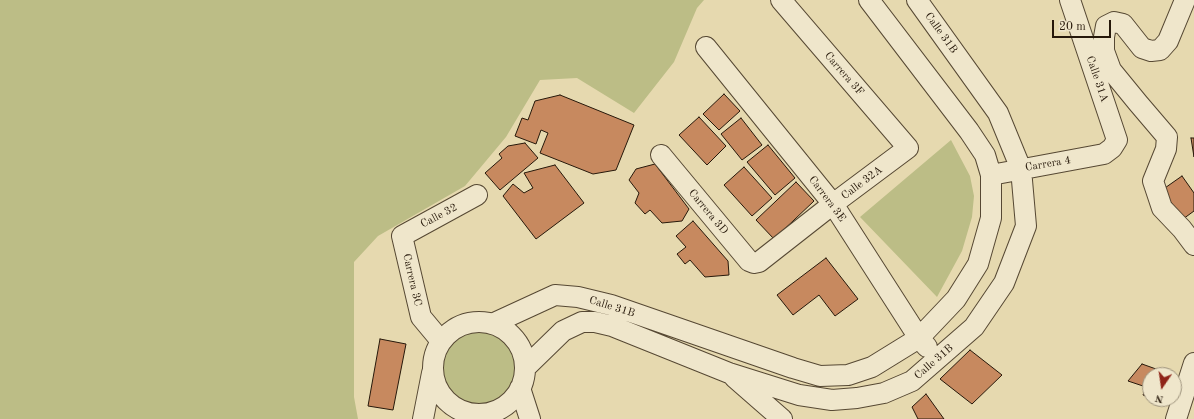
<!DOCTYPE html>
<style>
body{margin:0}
#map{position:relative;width:1194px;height:419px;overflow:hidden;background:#e6d9af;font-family:"Old Standard TT",serif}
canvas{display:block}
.north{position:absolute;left:1142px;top:367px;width:40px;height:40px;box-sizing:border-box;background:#efe6cb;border:1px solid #9f947e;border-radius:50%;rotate:193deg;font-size:11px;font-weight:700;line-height:16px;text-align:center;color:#26180a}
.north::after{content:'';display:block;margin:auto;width:14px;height:18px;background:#8f2418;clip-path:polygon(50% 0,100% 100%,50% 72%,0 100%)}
.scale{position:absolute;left:1052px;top:20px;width:59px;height:18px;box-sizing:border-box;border:2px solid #26180a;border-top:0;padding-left:5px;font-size:12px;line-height:14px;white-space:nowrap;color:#26180a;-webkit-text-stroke:3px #efe6cb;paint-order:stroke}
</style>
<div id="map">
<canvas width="1194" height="419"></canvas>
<div class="north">N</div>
<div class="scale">20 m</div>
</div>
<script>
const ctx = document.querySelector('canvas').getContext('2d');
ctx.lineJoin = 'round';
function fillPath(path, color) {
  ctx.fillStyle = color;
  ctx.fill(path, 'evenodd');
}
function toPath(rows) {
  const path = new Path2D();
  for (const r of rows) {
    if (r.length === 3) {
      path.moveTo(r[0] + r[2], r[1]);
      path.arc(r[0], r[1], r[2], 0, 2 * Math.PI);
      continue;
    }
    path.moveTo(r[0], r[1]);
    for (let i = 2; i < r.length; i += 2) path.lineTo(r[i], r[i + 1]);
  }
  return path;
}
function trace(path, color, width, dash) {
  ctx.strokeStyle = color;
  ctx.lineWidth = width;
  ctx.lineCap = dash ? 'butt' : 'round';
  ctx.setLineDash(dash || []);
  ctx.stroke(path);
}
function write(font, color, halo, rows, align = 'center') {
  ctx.font = font + ' "Old Standard TT",serif';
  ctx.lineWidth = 3;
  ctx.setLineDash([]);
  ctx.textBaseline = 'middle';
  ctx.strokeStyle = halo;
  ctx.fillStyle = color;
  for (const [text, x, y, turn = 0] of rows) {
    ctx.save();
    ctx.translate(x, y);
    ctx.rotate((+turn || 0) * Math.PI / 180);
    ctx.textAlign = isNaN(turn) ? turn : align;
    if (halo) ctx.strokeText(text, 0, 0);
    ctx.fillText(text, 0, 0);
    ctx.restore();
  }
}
fillPath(toPath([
 [0,0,704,0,697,8,674,62,634,113,577,78,540,80,506,137,465,186,378,236,354,262,354,397,358,419,0,419],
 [951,140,970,176,974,196,972,217,962,251,937,297,860,217],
 [479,368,37]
]), '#bcbd86');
const building = toPath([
 [724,94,740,111,719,130,703,114,724,94],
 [560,95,634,125,616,170,593,174,540,153,548,133,541,130,536,144,515,136,522,118,528,120,535,101,560,95],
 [699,117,726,146,707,165,679,135,699,117],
 [741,118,762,145,742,160,721,134,741,118],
 [1191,138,1194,138,1194,157,1191,138],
 [525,143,538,158,500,190,485,173,502,158,499,154,508,146,525,143],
 [768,145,795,178,775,195,747,162,768,145],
 [655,164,689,209,682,221,662,223,650,210,645,214,635,203,639,193,629,180,636,169,655,164],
 [555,165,584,203,536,239,503,196,513,184,524,193,533,188,524,173,555,165],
 [744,167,772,198,752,216,724,185,744,167],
 [1182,176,1194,193,1194,211,1183,219,1162,190,1182,176],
 [796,182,814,201,774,239,756,220,796,182],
 [693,221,728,261,729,275,705,277,690,260,685,264,677,254,686,247,676,236,693,221],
 [826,258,858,299,835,316,819,295,793,315,777,295,826,258],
 [380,339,406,344,393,410,368,406,380,339],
 [970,350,1002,375,972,404,940,379,970,350],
 [1142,364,1170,374,1170,375,1150,375,1150,398,1143,395,1146,387,1128,381,1142,364],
 [926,394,944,419,918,419,912,407,926,394]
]);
fillPath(building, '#c7895f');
trace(building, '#26180a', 1);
const minor = toPath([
 [1185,0,1168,41,1160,50,1151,51,1142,48,1123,24,1114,22,1106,26,1104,37,1104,51,1111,70,1138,103,1167,137,1166,149,1153,181,1162,208,1182,229,1194,245],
 [706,47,833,204,919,338,927,347],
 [661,155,749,261,754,263,759,262,833,204,908,148,781,0],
 [991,175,1104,154,1112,148,1117,140,1070,0],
 [479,368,46],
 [492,324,555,295,578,297,611,305,793,368,820,376,848,375,872,367,919,338,956,299,978,264,991,218,991,175,985,155,969,131,869,0],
 [441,341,421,317,402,236,477,195],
 [525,368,563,331,582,322,595,322,612,326,729,373,799,395,832,400,857,398,884,393,912,381,974,327,1004,283,1026,226,1021,169,998,113,917,0],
 [735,378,782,419],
 [520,388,530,419],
 [423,419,432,373],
 [1176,419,1194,363]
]);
trace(minor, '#564833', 22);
trace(minor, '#efe6cb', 20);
write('11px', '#26180a', '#efe6cb', [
 ["Calle 31B",941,33,54],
 ["Carrera 3F",844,74,49],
 ["Calle 31A",1097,79,71],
 ["Carrera 4",1048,164,-10],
 ["Calle 32A",862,183,-37],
 ["Carrera 3E",827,199,53],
 ["Carrera 3D",708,212,50],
 ["Calle 32",439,216,-28],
 ["Carrera 3C",412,280,77],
 ["Calle 31B",612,307,17],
 ["Calle 31B",934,362,-41]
]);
</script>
